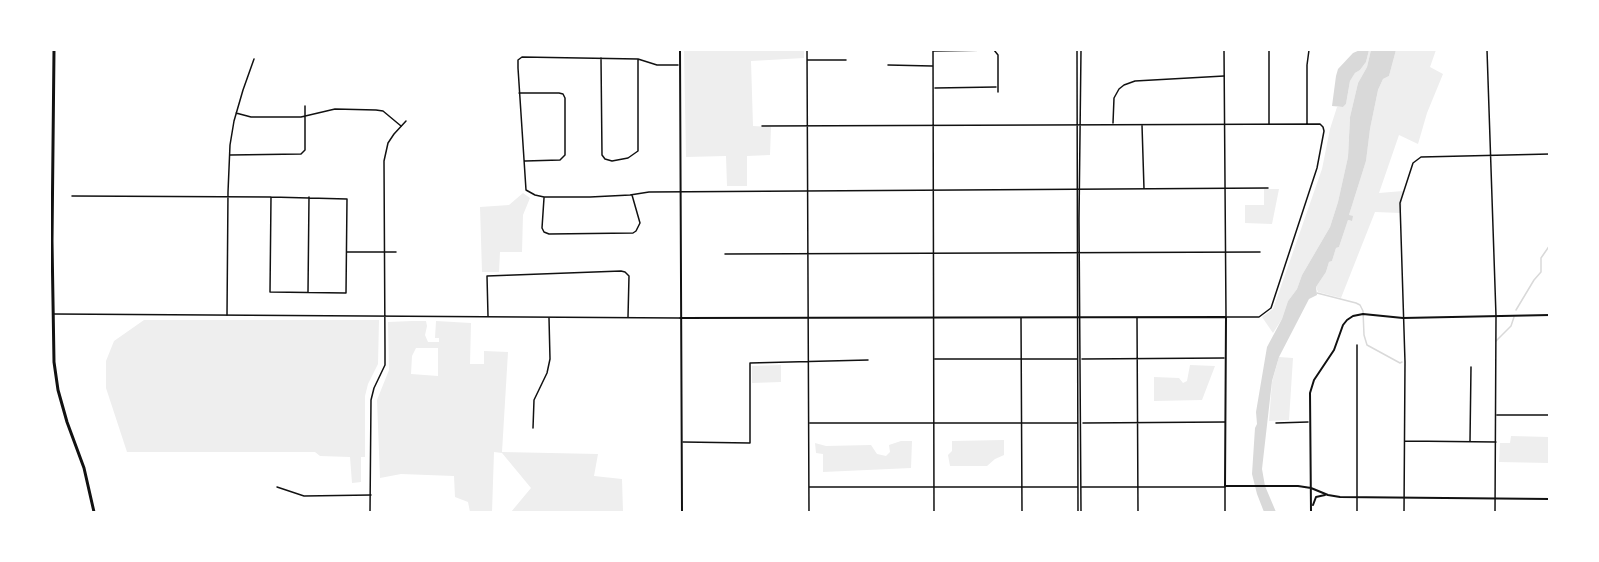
<!DOCTYPE html>
<style>
body{margin:0}
#map{position:relative;width:1599px;height:562px;overflow:hidden;background:#fff;font-family:Signika,sans-serif}
canvas{display:block}
.frame{position:absolute;inset:0;border:51px solid #fff;pointer-events:none}
</style>
<div id="map">
<canvas width="1599" height="562"></canvas>
<div class="frame"></div>
</div>
<script>
const ctx = document.querySelector('canvas').getContext('2d');
ctx.lineJoin = 'round';
function fillPath(path, color) {
  ctx.fillStyle = color;
  ctx.fill(path, 'evenodd');
}
function toPath(rows) {
  const path = new Path2D();
  for (const r of rows) {
    path.moveTo(r[0], r[1]);
    for (let i = 2; i < r.length; i += 2) path.lineTo(r[i], r[i + 1]);
  }
  return path;
}
function trace(path, color, width, dash) {
  ctx.strokeStyle = color;
  ctx.lineWidth = width;
  ctx.lineCap = dash ? 'butt' : 'round';
  ctx.setLineDash(dash || []);
  ctx.stroke(path);
}
fillPath(toPath([
 [684,50,804,50,804,58,751,61,753,126,771,127,770,155,747,156,747,186,727,186,726,156,686,157],
 [1369,50,1371,50,1367,67,1358,83,1350,117,1348,157,1338,202,1330,227,1302,275,1297,289,1288,301,1282,319,1273,333,1262,317,1273,309,1278,295,1322,169,1330,129,1337,107,1343,107,1346,104,1350,81,1355,73,1360,70,1366,62],
 [1396,50,1436,50,1430,67,1443,74,1427,113,1418,144,1399,135,1379,193,1403,191,1401,213,1375,212,1341,298,1318,292,1316,287,1326,272,1329,262,1332,261,1336,248,1339,247,1348,220,1351,221,1349,215,1366,161,1370,129,1378,90,1383,79,1389,76],
 [1264,189,1279,189,1272,224,1245,223,1245,205,1264,205],
 [523,193,530,198,523,215,522,252,500,252,499,272,482,272,480,207,509,205],
 [144,320,379,320,378,364,368,384,365,396,365,457,361,457,361,482,352,483,350,457,320,456,315,452,127,452,106,388,106,361,114,341],
 [412,321,426,321,427,326,425,335,428,342,439,342,439,338,435,338,436,321,471,323,470,364,484,364,484,351,508,352,502,452,598,454,594,476,622,479,623,512,511,512,531,488,502,453,494,452,492,512,470,512,468,502,455,497,454,476,401,474,380,478,377,400,389,370,388,322],
 [416,348,438,348,438,376,411,374,412,356],
 [1279,357,1293,358,1289,420,1269,421,1272,382],
 [781,365,781,382,752,383,752,366],
 [1190,365,1215,366,1202,400,1154,401,1154,377,1179,378,1183,383,1187,381],
 [1511,436,1549,437,1549,463,1499,462,1500,443,1510,443],
 [1004,440,1004,455,995,459,987,466,950,466,948,455,952,451,952,441],
 [901,441,912,441,911,468,823,472,823,454,816,453,815,443,826,446,871,445,877,454,886,456,890,452,889,445]
]), '#eee');
fillPath(toPath([
 [1360,50,1369,50,1366,62,1360,70,1355,73,1350,81,1346,104,1343,107,1332,106,1336,76,1338,69,1353,53],
 [1371,50,1396,50,1389,76,1383,79,1378,90,1370,129,1366,161,1349,215,1353,216,1352,221,1348,220,1339,247,1336,248,1332,261,1329,262,1326,272,1316,287,1317,295,1309,299,1279,357,1272,381,1262,469,1265,486,1276,512,1264,512,1257,494,1252,474,1255,428,1257,424,1256,412,1267,347,1282,319,1288,301,1297,289,1302,275,1330,227,1338,202,1348,157,1350,117,1358,83,1367,67]
]), '#d9d9d9');
trace(toPath([
 [1317,293,1356,303,1360,305,1363,311,1364,335,1367,345,1400,363,1402,362],
 [1516,310,1534,280,1541,272,1541,258,1550,245],
 [1496,341,1511,326,1514,317]
]), '#d9d9d9', 1.5);
trace(toPath([
 [807,50,809,512],
 [933,50,934,512],
 [1077,50,1078,512],
 [1081,50,1079,219,1081,512],
 [1269,50,1269,123],
 [1487,50,1496,316,1495,512],
 [934,51,994,50,998,55,998,92],
 [601,58,602,155,605,159,612,161,628,158,638,151,638,60],
 [808,60,846,60],
 [678,65,657,65,638,59,522,57,518,60,518,68,526,190,535,195,544,197,590,197,630,195,649,192,1268,188],
 [888,65,932,66],
 [935,88,996,87],
 [519,93,559,93,563,94,565,98,565,155,560,160,525,161],
 [236,113,251,117,301,117,335,109,376,110,383,111,401,126],
 [1113,123,1114,98,1119,89,1124,85,1135,81,1224,76],
 [1307,123,1307,65,1309,50],
 [1142,125,1144,189],
 [762,126,1320,124,1323,127,1324,131,1317,168,1271,308,1259,317,1227,317],
 [230,155,301,154,305,150,305,106],
 [72,196,271,197,347,199,346,293,270,292,271,197],
 [544,198,542,228,544,232,549,234,633,233,636,231,640,223,632,195],
 [347,252,396,252],
 [725,254,1260,252],
 [308,292,309,197],
 [227,315,228,192,230,145,234,121,243,90,254,59],
 [488,316,487,276,621,271,625,272,629,276,628,317],
 [1021,318,1022,512],
 [1137,318,1138,512],
 [1357,345,1357,512],
 [935,359,1077,359],
 [1082,359,1224,358],
 [1497,415,1550,415],
 [810,423,1078,423],
 [1083,423,1225,422],
 [1276,423,1308,422],
 [533,428,534,400,547,373,550,359,549,318],
 [1405,441,1496,442],
 [1470,441,1471,367],
 [683,442,750,443,750,363,868,360],
 [277,487,304,496,371,495],
 [809,487,1078,487],
 [1082,487,1225,487],
 [1404,512,1405,362,1400,203,1413,163,1421,157,1550,154]
]), '#111', 1.5);
trace(toPath([
 [1224,50,1226,316],
 [54,314,679,318],
 [370,512,371,400,374,388,385,365,385,350,384,161,388,143,394,134,406,121],
 [1225,512,1225,486]
]), '#111', 1.5);
trace(toPath([
 [680,50,682,512],
 [680,318,1226,317,1225,486,1298,486,1311,488,1328,495,1340,497,1550,499],
 [1313,505,1316,497,1325,495],
 [1311,512,1310,393,1314,380,1334,350,1343,325,1347,320,1353,316,1363,314,1403,318,1550,315]
]), '#111', 2);
trace(toPath([
 [54,50,52,241,54,362,58,390,67,422,84,468,94,512]
]), '#111', 3);
</script>
